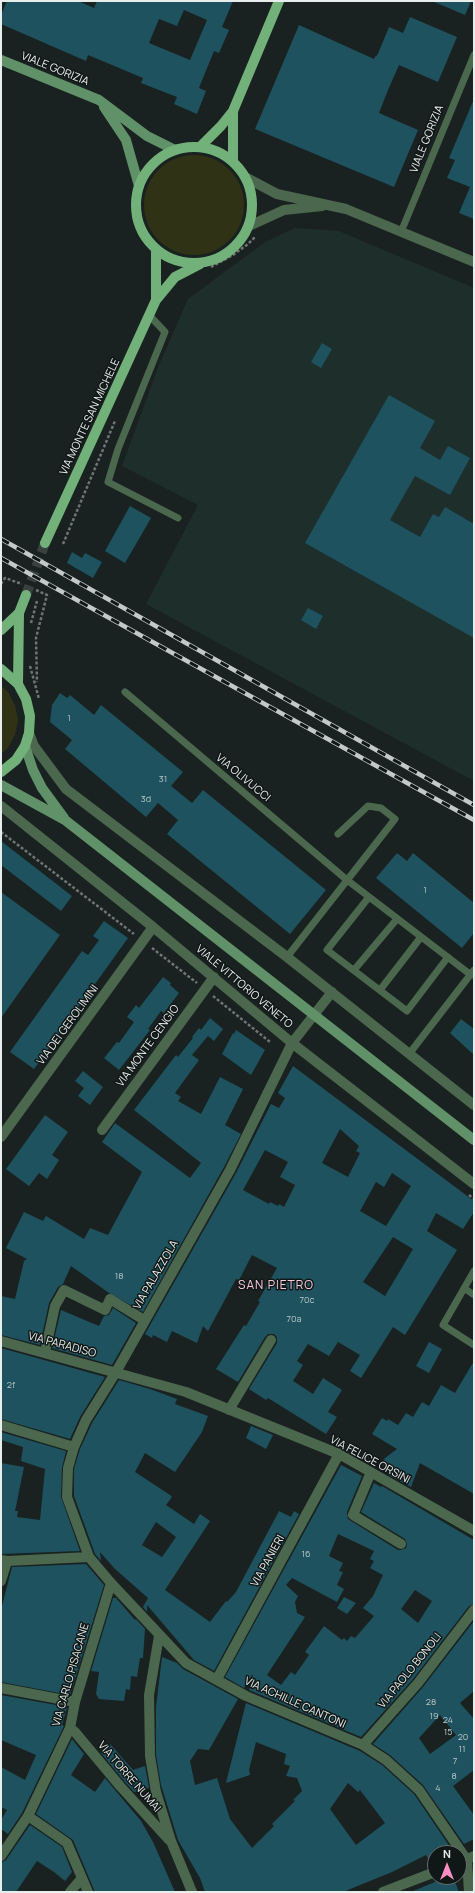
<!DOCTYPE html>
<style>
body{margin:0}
#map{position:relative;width:475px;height:1893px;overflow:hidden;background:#192220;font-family:Manrope,sans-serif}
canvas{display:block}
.frame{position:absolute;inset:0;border:2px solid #e8eeec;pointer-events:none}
.north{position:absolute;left:427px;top:1845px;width:40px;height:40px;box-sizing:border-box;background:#101817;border:1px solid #666e6c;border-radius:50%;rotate:0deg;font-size:11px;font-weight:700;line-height:16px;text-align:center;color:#e8eeec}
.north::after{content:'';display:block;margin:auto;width:14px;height:18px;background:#fc8fc2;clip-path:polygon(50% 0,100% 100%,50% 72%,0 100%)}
</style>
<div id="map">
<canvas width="475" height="1893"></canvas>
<div class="frame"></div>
<div class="north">N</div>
</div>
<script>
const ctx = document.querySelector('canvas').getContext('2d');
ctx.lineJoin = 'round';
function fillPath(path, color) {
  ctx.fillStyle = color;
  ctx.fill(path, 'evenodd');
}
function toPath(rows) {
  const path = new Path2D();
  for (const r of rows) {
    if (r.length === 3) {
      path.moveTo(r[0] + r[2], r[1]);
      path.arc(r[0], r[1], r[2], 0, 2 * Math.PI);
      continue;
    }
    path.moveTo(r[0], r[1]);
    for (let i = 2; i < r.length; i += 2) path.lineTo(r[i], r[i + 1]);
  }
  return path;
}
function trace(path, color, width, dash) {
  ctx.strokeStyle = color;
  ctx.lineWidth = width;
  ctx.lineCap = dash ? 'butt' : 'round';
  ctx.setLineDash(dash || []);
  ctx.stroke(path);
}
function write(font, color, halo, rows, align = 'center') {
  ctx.font = font + ' Manrope,sans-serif';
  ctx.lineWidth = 3;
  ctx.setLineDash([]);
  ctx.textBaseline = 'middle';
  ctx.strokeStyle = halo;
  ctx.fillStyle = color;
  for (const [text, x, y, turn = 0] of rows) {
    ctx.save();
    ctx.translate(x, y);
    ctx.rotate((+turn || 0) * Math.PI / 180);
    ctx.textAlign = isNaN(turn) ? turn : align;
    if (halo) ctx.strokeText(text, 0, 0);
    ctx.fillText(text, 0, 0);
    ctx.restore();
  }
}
fillPath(toPath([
 [295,228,339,231,474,288,474,781,146,604,198,505,122,466,159,365,188,299,265,242]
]), '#1d2e2b');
fillPath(toPath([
 [194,205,50],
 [1,686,8,692,15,705,18,720,15,735,8,748,1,754]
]), '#2f3214');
fillPath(toPath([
 [7,1,78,1,94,8,97,1,233,1,222,27,229,30,219,53,214,51,199,88,206,91,197,114,174,104,177,97,141,83,143,78,88,55,86,61,1,24,1,15],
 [184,10,207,20,190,60,149,43,159,19,177,26],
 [432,1,471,1,465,15],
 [410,17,457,37,438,82,399,65,388,90,379,113,418,130,394,187,255,129,299,25,374,59,376,55,377,56,389,27,403,33],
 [474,99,474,219,459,213,470,187,447,178,455,160,449,158],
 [322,343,332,349,321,368,311,362],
 [389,395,435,421,420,448,440,460,448,446,470,458,450,495,415,476,390,520,420,537,433,514,439,517,445,507,474,524,474,638,305,543],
 [130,506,151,518,125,563,105,551],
 [72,552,82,558,85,553,102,562,93,578,67,563],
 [308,608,323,616,316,629,301,620],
 [60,693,67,698,70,695,94,715,101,705,183,772,171,786,192,803,203,790,326,890,290,934,167,834,178,820,158,803,146,817,65,749,72,740,50,722,52,705],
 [1,841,72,896,61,911,1,865],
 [397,853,407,861,413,853,474,903,474,933,462,948,376,878],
 [1,892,60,935,1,1018],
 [104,921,128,938,34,1069,10,1052,82,951,88,955,99,940,93,936],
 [163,977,171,983,170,985,179,993,164,1013,161,1011,148,1029,150,1030,119,1070,104,1058,117,1042,119,1043,134,1022,127,1017,136,1005,139,1008],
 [210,1018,223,1029,214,1041,208,1036,192,1055,199,1060,175,1093,181,1097,178,1101,201,1114,220,1077,243,1089,225,1125,241,1134,224,1167,143,1312,109,1293,71,1266,63,1284,58,1287,49,1303,40,1345,1,1335,1,1296,15,1299,24,1261,27,1259,6,1248,24,1212,43,1221,46,1216,84,1239,90,1228,108,1235,142,1172,102,1142,115,1123,190,1178,201,1163,134,1110,176,1055,178,1057,193,1038,192,1037,199,1028,201,1030],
 [461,1019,474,1029,474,1055,450,1033],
 [236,1030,265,1050,251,1075,222,1054,233,1033,234,1034],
 [293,1066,474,1201,474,1212,463,1229,436,1213,427,1231,457,1250,405,1335,393,1327,361,1378,350,1371,360,1355,338,1342,329,1356,308,1344,297,1361,303,1365,293,1381,313,1394,323,1378,342,1390,328,1412,337,1417,326,1434,268,1398,266,1400,249,1389,277,1343,277,1337,274,1334,268,1334,265,1337,238,1382,216,1369,244,1325,246,1326,260,1302,258,1301,277,1268,252,1255,239,1280,236,1279,208,1331,203,1326,197,1343,172,1331,167,1342,153,1335,152,1338,145,1334,236,1173,271,1104,279,1108,285,1098,278,1093],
 [340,1129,359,1146,356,1151,360,1153,348,1177,322,1163],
 [265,1150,288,1162,280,1177,295,1185,284,1207,279,1204,278,1206,270,1202,269,1204,243,1190],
 [392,1173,411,1186,386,1226,360,1211,376,1182,384,1187],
 [393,1237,413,1249,385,1296,363,1282],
 [83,1071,103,1087,90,1105,78,1096,84,1088,75,1081],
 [45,1115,68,1132,52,1155,59,1160,47,1179,39,1173,29,1186,6,1169],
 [113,1308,136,1323,112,1365,52,1348,61,1310,99,1326,104,1316,109,1315],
 [429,1342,442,1349,429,1373,416,1366],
 [1,1348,105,1377,80,1417,70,1439,1,1419],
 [474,1361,474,1494,420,1463,411,1487,388,1475,391,1469,381,1463,385,1458,397,1449,372,1434,382,1418,387,1421,388,1419,398,1425,406,1413,413,1417,422,1402,429,1406,441,1385,455,1393],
 [119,1380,150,1389,177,1399,175,1404,208,1416,202,1432,175,1472,145,1453,135,1472,170,1495,172,1497,166,1505,194,1524,200,1514,210,1521,165,1590,210,1622,226,1601,227,1602,236,1592,279,1511,291,1517,294,1511,299,1514,214,1671,194,1660,147,1605,147,1612,143,1607,148,1598,115,1569,100,1552,101,1561,95,1554,74,1496,74,1469,80,1449,92,1423],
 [156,1522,176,1537,162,1557,142,1545],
 [251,1426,273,1435,266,1449,246,1438],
 [1,1432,66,1451,62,1468,61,1497,80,1551,1,1554,1,1463,24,1467,15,1511,18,1511,17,1517,40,1520,45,1469,21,1461,23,1447,1,1440],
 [341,1465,362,1476,347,1512,348,1519,398,1550,401,1550,406,1548,407,1544,405,1539,361,1512,374,1483,381,1487,382,1486,474,1540,474,1604,469,1606,413,1679,361,1737,249,1690,253,1675,252,1675,244,1688,225,1677],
 [338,1534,374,1551,370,1559,374,1561,370,1568,383,1575,373,1596,363,1608,374,1616,355,1638,351,1636,347,1641,344,1638,342,1640,324,1626,305,1652,309,1655,295,1675,291,1672,281,1685,267,1675,305,1617,297,1613,295,1602,298,1596,286,1585,292,1578,337,1602,344,1589,337,1585,343,1572,339,1571,343,1563,329,1556],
 [415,1590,432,1601,418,1623,401,1609],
 [86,1564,104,1585,70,1695,1,1682,1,1610,12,1567],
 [344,1597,356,1603,347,1614,337,1608],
 [113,1598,116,1598,135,1620,136,1619,145,1629,143,1658,140,1658,137,1677,131,1676,130,1690,126,1689,124,1701,99,1699,96,1694,99,1672,91,1671],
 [474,1621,474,1691,460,1703,474,1719,474,1770,453,1786,474,1815,474,1839,464,1844,423,1785,390,1755,373,1744,423,1687],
 [440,1715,456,1735,430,1754,419,1738],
 [162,1657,177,1663,183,1669,238,1699,209,1750,198,1749,190,1761,195,1785,217,1778,230,1819,252,1848,274,1826,272,1824,295,1801,293,1800,302,1791,297,1778,286,1776,290,1766,284,1764,286,1754,256,1742,249,1770,250,1775,226,1783,246,1703,360,1751,382,1765,414,1794,452,1850,444,1853,435,1853,435,1866,432,1866,426,1855,392,1872,343,1892,205,1892,200,1878,178,1840,161,1785,156,1755,156,1707],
 [348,1783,358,1792,360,1790,385,1823,356,1845,330,1809],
 [1,1695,67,1707,62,1725,64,1726,22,1813,8,1834,1,1829,1,1820,7,1810,1,1807,1,1767,25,1780,36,1755,1,1740],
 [72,1739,84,1754,71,1775,95,1792,105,1778,141,1821,153,1842,175,1892,95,1892,73,1840,36,1814],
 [110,1744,133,1770,145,1766,149,1788,134,1792,125,1782,101,1753],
 [30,1825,62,1847,72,1872,65,1881,54,1872,37,1861,16,1892,1,1892,1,1863,6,1860],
 [447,1877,453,1877,459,1892,411,1892]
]), '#1e525f');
trace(toPath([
 [26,595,45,543]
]), '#38413f', 10, [10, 5]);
trace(toPath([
 [211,267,233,255,248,244,256,236],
 [63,544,115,421],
 [1,584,5,578,22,584],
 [36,590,47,595,36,638,37,682],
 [31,623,37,601],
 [30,666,39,699],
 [1,832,134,934],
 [152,948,197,983],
 [213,996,270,1042],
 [469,1195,474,1199]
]), '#6e7573', 2.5, [3, 2]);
trace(toPath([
 [401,232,474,55],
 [149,315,165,332,118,449,108,482,178,518],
 [125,692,347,880,471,975],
 [369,897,327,950,407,1011,448,957],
 [287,957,395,819,381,808,368,806,338,834],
 [354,970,397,919],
 [380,990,421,937],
 [409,1054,474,970],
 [474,1271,443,1325,474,1345],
 [464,1288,474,1295]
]), '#4b684e', 7);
trace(toPath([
 [1,1581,7,1561]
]), '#4b684e', 10);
trace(toPath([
 [29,733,34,746,66,789,287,957,474,1105],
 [1,806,153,927,292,1043,474,1184],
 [332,992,292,1043,230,1170,116,1372,86,1420,74,1447,68,1468,67,1497,89,1557,111,1583,186,1663,246,1696,363,1745,386,1760,419,1790,467,1860,469,1892],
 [102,1130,214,977],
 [1,1137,153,927],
 [1,1341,186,1392,339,1454,474,1531],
 [45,1352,55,1306,64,1290,105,1310,110,1299,144,1320],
 [229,1410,271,1340],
 [1,1425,74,1447],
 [371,1472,353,1515,401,1544],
 [1,1560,7,1561,89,1557],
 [159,1636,149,1695,150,1756,156,1792,171,1841,192,1892],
 [217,1679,339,1454],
 [1,1688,75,1702],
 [70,1728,75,1732,120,1786,169,1840],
 [363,1745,418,1683,474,1610],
 [28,1816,67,1843,88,1892],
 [1,1856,28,1816,70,1728,75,1702,111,1583],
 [459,1863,474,1856],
 [70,1892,82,1878],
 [383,1892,435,1872]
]), '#4b684e', 10);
trace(toPath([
 [245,177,277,194,346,209,474,262],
 [249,226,284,210,322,206]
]), '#4b684e', 10);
trace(toPath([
 [1,60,99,100,147,136,175,150],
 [104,107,126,140,139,186],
 [25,746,33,770,42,788,64,818],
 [1,785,65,820,474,1140]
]), '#619168', 10);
trace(toPath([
 [233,111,233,161],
 [194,205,58],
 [200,147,221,126,233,111,279,1],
 [156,249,156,300],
 [45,543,156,300,175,277,200,264],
 [1,630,19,613],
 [1,669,18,684,26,699,30,716,29,733,25,746,16,760,1,772],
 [18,684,19,613,26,595]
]), '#73b17b', 10);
const rail = toPath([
 [1,539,474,805],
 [1,558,474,820]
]);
trace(rail, '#c2c9c7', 4.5);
trace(rail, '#101817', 3, [9]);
write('9px', '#b6c7c9', null, [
 ["1",69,718],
 ["31",163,779],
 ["3d",146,799],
 ["1",425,890],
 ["18",119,1276],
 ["70c",307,1300],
 ["70a",294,1319],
 ["2f",11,1385],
 ["16",306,1554],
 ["28",431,1702],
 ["19",434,1716],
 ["24",448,1720],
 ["15",448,1732],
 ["20",463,1737],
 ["11",462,1749],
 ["7",455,1761],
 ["8",454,1776],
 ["4",438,1788]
]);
write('11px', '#e8eeec', '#101817', [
 ["VIALE GORIZIA",55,69,22],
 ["VIALE GORIZIA",427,139,-68],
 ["VIA MONTE SAN MICHELE",90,417,-65],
 ["VIA OLIVUCCI",243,778,40],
 ["VIALE VITTORIO VENETO",244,987,40],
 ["VIA DEI GEROLIMINI",68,1025,-54],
 ["VIA MONTE CENGIO",148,1046,-54],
 ["VIA PALAZZOLA",156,1275,-60],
 ["VIA PARADISO",62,1345,15],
 ["VIA FELICE ORSINI",370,1460,28],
 ["VIA PANIERI",268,1561,-61],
 ["VIA PAOLO BONOLI",410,1671,-51],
 ["VIA CARLO PISACANE",71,1675,-74],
 ["VIA ACHILLE CANTONI",295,1703,24],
 ["VIA TORRE NUMAI",129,1777,49]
]);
ctx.letterSpacing = '1px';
write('12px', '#f9c9dd', '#101817', [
 ["SAN PIETRO",276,1286]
]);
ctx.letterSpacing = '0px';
</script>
